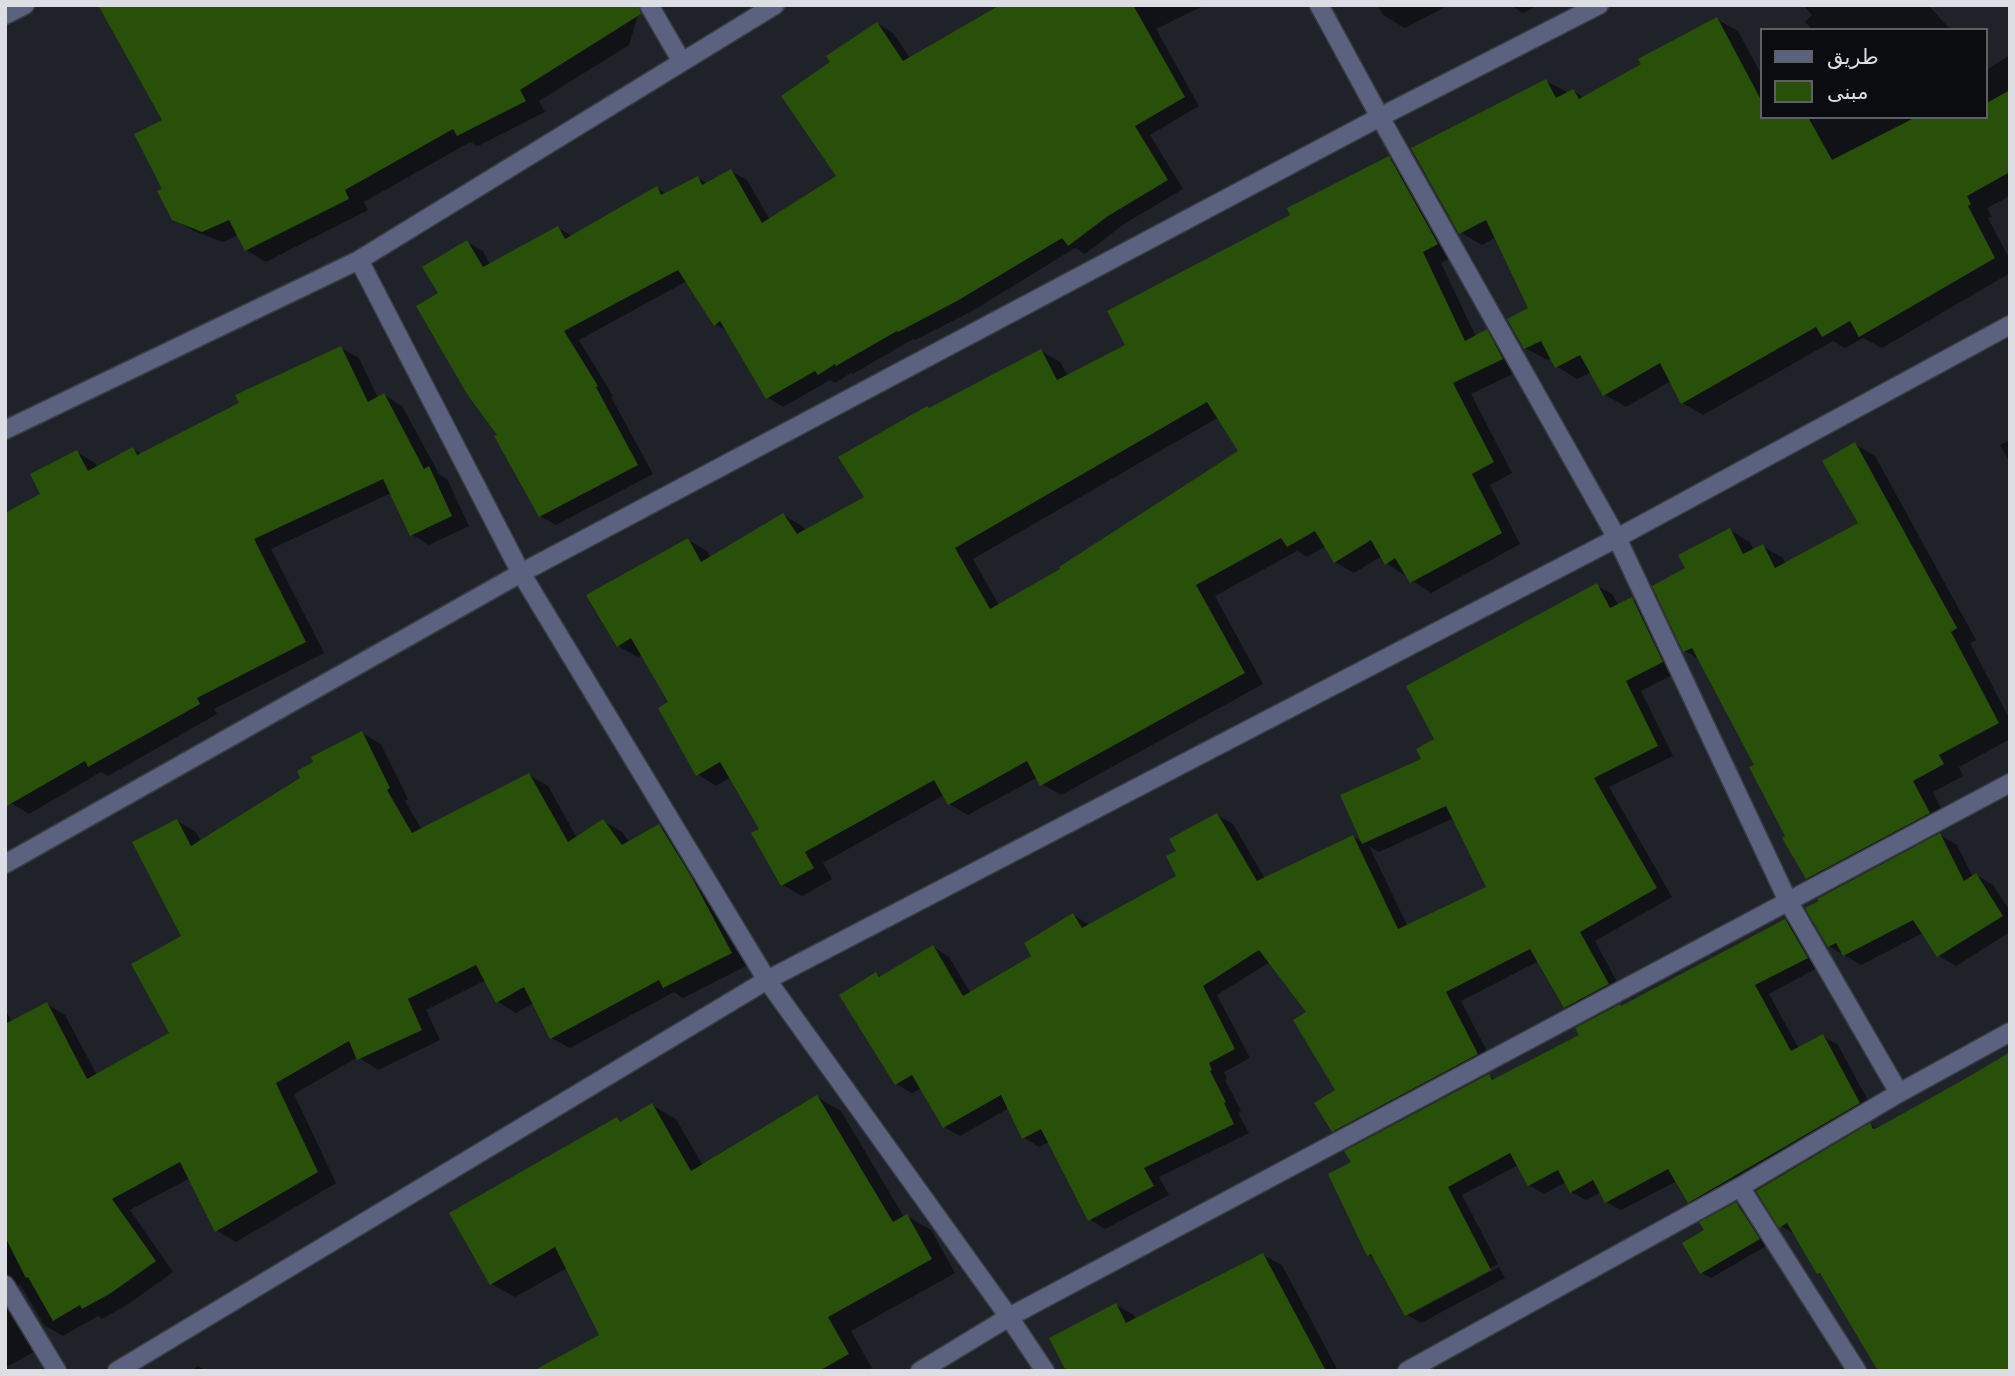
<!DOCTYPE html>
<meta charset="utf-8">
<style>
body{margin:0}
#map{position:relative;width:2015px;height:1376px;overflow:hidden;background:#202229;font-family:"DejaVu Sans",Vazirmatn,sans-serif}
canvas{display:block}
.frame{position:absolute;inset:0;border:7px solid #dddee3;pointer-events:none}
.legend{position:absolute;left:1760px;top:28px;width:228px;height:91px;box-sizing:border-box;background:#0b0c0f;border:2px solid #5f6064;margin:0;padding:9px 12px;list-style:none;font-size:21px;color:#dddee3}
.legend li{display:flex;align-items:center;gap:14px;height:35px}
.legend b{width:35px;border:2px solid #5f6064}
</style>
<div id="map">
<canvas width="2015" height="1376"></canvas>
<div class="frame"></div>
<ul class="legend">
<li><b style="height:9px;background:#5b6280"></b>طريق</li>
<li><b style="height:19px;background:#285008"></b>مبنى</li>
</ul>
</div>
<script>
const ctx = document.querySelector('canvas').getContext('2d');
ctx.lineJoin = 'round';
function fillPath(path, color) {
  ctx.fillStyle = color;
  ctx.fill(path, 'evenodd');
}
function toPath(rows) {
  const path = new Path2D();
  for (const r of rows) {
    path.moveTo(r[0], r[1]);
    for (let i = 2; i < r.length; i += 2) path.lineTo(r[i], r[i + 1]);
  }
  return path;
}
function trace(path, color, width, dash) {
  ctx.strokeStyle = color;
  ctx.lineWidth = width;
  ctx.lineCap = dash ? 'butt' : 'round';
  ctx.setLineDash(dash || []);
  ctx.stroke(path);
}
fillPath(toPath([
 [100,5,641,5,629,45,539,101,545,112,478,146,470,142,364,202,368,210,266,262,246,250,238,235,223,242,194,231,173,219,164,189,164,120],
 [1001,5,1205,5,1156,29,1199,106,1150,135,1183,189,1124,224,1085,254,1075,248,974,310,915,340,913,339,853,374,851,373,835,383,830,380,783,407,767,397,729,332,715,324,687,281,579,340,613,396,611,397,653,474,556,525,540,516,499,435,441,294,467,242,483,251,490,264,558,228,572,236,657,188,667,194,698,178,708,184,731,171,747,180,770,220,839,176,833,63,878,24,893,33,910,58],
 [1378,5,1449,5,1405,28,1383,15],
 [1510,5,1539,5,1523,13],
 [1803,5,1928,5,1951,30,1813,30,1805,22,1812,15],
 [1716,19,1738,31,1761,74,1761,117,1985,117,1985,66,1988,69,2010,55,2010,196,1987,208,1992,217,1988,218,2010,260,2010,273,1882,348,1863,338,1845,348,1833,341,1703,415,1682,403,1671,381,1626,407,1604,394,1591,372,1577,379,1556,366,1550,359,1547,360,1525,348,1530,309,1496,237,1482,245,1460,232,1546,81,1569,93,1573,91,1584,98],
 [1389,158,1408,169,1457,255,1441,263,1476,337,1487,331,1506,343,1521,370,1471,394,1512,473,1490,485,1520,544,1431,593,1386,563,1382,556,1354,573,1335,562,1326,546,1307,557,1297,551,1215,596,1263,684,1061,795,1042,784,1038,777,968,815,949,804,944,795,823,863,832,879,802,896,783,885,761,830,731,777,716,786,697,774,671,703,642,654,638,657,618,646,688,540,707,551,711,558,783,515,802,526,806,531,866,498,931,410,1041,351,1060,362,1068,376,1128,346,1293,216],
 [1219,417,1240,452,1062,570,999,605,973,559],
 [341,348,359,358,378,398,384,395,402,406,439,474,447,479,469,526,429,545,411,534,391,493,271,549,324,653,214,709,217,714,108,776,101,772,29,814,11,803,43,495,77,452,95,463,98,468,133,449,142,454,242,404],
 [2010,440,2010,462,2000,445],
 [1855,444,1875,456,1976,640,1970,643,2010,720,2010,739,1959,767,1963,776,1933,792,1949,825,1827,890,1807,878,1756,766,1701,660,1685,651,1688,569,1730,530,1750,542,1754,551,1762,546,1783,558,1786,564,1860,524],
 [1596,585,1612,594,1619,606,1632,599,1648,608,1678,672,1641,691,1673,756,1609,787,1672,897,1595,941,1623,993,1581,1016,1565,1007,1539,961,1461,1001,1493,1063,1349,1140,1333,1130,1338,1091,1308,1013,1270,962,1217,995,1250,1058,1224,1072,1227,1079,1225,1080,1241,1111,1238,1113,1249,1133,1159,1177,1169,1195,1105,1229,1089,1219,1049,1142,1039,1147,1023,1137,1009,1108,960,1136,944,1127,922,1088,912,1093,896,1084,876,974,883,977,933,947,949,957,971,994,1034,956,1073,915,1090,925,1178,876,1178,852,1217,815,1233,824,1265,879,1353,837,1363,843,1436,740],
 [1454,818,1489,888,1408,927,1369,846,1379,852],
 [362,733,381,744,408,799,405,801,422,830,529,775,548,786,577,838,603,821,622,832,630,843,659,826,678,837,750,964,683,998,674,992,570,1048,551,1038,534,1003,516,1013,498,1002,486,980,426,1010,440,1040,378,1070,358,1057,294,1094,336,1183,236,1242,217,1231,190,1178,130,1210,173,1272,130,1303,102,1319,98,1316,63,1336,44,1325,20,1284,13,1291,41,1348,5,1368,5,1009,12,1022,47,1004,65,1015,97,1075,171,1034,183,936,177,821,196,832,201,842,302,779],
 [1940,835,1957,845,1973,877,1976,875,1993,885,2010,911,2010,932,1956,966,1939,956,1923,933,1861,965,1829,946],
 [1785,921,1800,930,1821,966,1769,994,1799,1049,1823,1036,1838,1045,1874,1112,1704,1210,1689,1202,1677,1181,1621,1210,1606,1202,1601,1192,1586,1200,1571,1192,1566,1182,1544,1194,1529,1185,1518,1165,1462,1195,1498,1264,1411,1310,1411,1314,1499,1267,1505,1278,1421,1323,1406,1314,1376,1259,1368,1255,1489,1076,1496,1080,1581,1035,1622,1008],
 [817,1097,841,1111,904,1217,907,1216,931,1230,955,1273,851,1331,872,1368,867,1371,622,1371,567,1268,515,1297,491,1284,617,1120,623,1123,652,1105,676,1119,703,1166],
 [1870,1125,1878,1129,1824,1277,1818,1273,1797,1236,1781,1226],
 [1736,1204,1745,1209,1768,1245,1711,1278,1702,1273,1706,1230],
 [1263,1255,1282,1265,1338,1371,1068,1371,1116,1305,1134,1315,1136,1320],
 [198,1366,206,1371,190,1371]
]), '#0007');
fillPath(toPath([
 [98,5,638,5,641,14,520,90,526,101,457,136,453,129,345,190,349,199,245,251,229,220,202,232,172,220,157,191,162,189,134,134,162,120],
 [1000,5,1133,5,1185,97,1135,126,1168,180,1108,216,1068,246,1062,238,957,301,898,332,897,331,836,366,835,364,818,375,815,371,766,399,720,321,714,326,678,270,564,331,598,386,596,387,638,465,539,517,494,436,497,435,467,394,416,306,438,293,422,267,467,240,483,267,558,226,565,239,657,186,661,195,698,176,702,185,731,169,762,223,836,176,781,96,830,62,826,56,877,22,903,61],
 [1717,17,1761,100,1761,117,1808,117,1832,160,1916,117,1985,117,1985,104,2010,90,2010,172,1967,196,1971,204,1968,206,1995,258,1859,337,1850,321,1822,337,1816,327,1681,404,1660,363,1603,396,1580,355,1555,368,1541,341,1524,349,1507,319,1528,308,1486,220,1459,234,1411,148,1546,79,1556,98,1573,89,1579,99,1641,64,1638,59],
 [1389,156,1438,244,1423,252,1465,341,1487,329,1503,359,1453,383,1494,462,1472,474,1502,533,1410,583,1395,558,1385,565,1371,540,1334,563,1315,531,1287,547,1281,538,1196,585,1245,673,1040,786,1027,761,948,805,934,780,805,852,814,868,781,886,751,833,759,829,720,762,696,776,658,708,668,702,631,638,617,647,586,595,688,538,701,562,783,513,797,534,864,497,838,457,927,406,929,408,1041,349,1057,380,1125,345,1107,311,1290,215,1287,208],
 [1207,402,1238,451,1059,567,1060,569,990,609,955,548],
 [341,346,368,402,384,393,424,469,429,466,452,516,410,536,383,479,254,539,306,642,197,698,200,704,88,767,85,761,5,807,5,513,40,494,30,474,77,450,88,471,133,447,137,455,239,403,235,395],
 [1855,442,1957,628,1951,632,1999,723,1939,755,1944,764,1913,781,1930,813,1806,879,1782,838,1785,836,1749,767,1754,765,1692,648,1683,652,1652,586,1685,568,1678,555,1730,528,1743,554,1763,544,1775,568,1858,523,1822,461],
 [1597,583,1610,608,1632,597,1663,662,1626,681,1658,746,1594,778,1657,888,1580,932,1609,984,1564,1008,1530,949,1446,992,1478,1054,1332,1132,1314,1103,1335,1090,1293,1020,1306,1012,1259,950,1203,986,1235,1049,1209,1063,1212,1070,1210,1071,1226,1102,1224,1103,1234,1124,1144,1168,1154,1186,1088,1221,1041,1129,1022,1139,1001,1095,943,1128,912,1075,895,1085,839,995,876,972,879,977,933,945,963,996,1031,956,1024,943,1073,913,1082,928,1176,876,1166,856,1176,851,1169,839,1217,813,1257,881,1353,835,1398,929,1486,887,1446,806,1362,844,1340,795,1421,759,1416,749,1434,739,1406,686],
 [362,731,390,788,387,790,412,833,529,773,568,842,603,819,622,845,659,824,691,876,732,953,663,988,659,980,550,1039,524,987,496,1003,476,965,408,999,422,1030,357,1060,349,1041,276,1083,318,1172,215,1232,180,1162,112,1199,156,1261,111,1293,82,1309,80,1305,53,1321,28,1277,26,1278,5,1237,5,1024,47,1002,87,1079,169,1033,131,964,181,936,132,842,177,819,191,846,300,778,297,771,313,762,311,757],
 [1940,833,1964,881,1976,873,2003,916,1937,957,1913,920,1843,956,1836,943,1828,947,1805,908,1819,901,1817,899],
 [1785,919,1808,958,1755,985,1791,1051,1823,1034,1860,1103,1688,1203,1668,1169,1605,1203,1593,1180,1570,1193,1558,1170,1528,1186,1510,1153,1448,1187,1491,1270,1405,1316,1371,1254,1367,1256,1328,1174,1351,1162,1344,1151,1489,1074,1492,1080,1579,1035,1575,1028,1620,1004,1621,1006],
 [2010,1052,2010,1371,1878,1371,1820,1273,1817,1274,1787,1223,1779,1228,1756,1191,1870,1123,1873,1129,1877,1128,1970,1076],
 [817,1095,893,1222,907,1214,932,1259,828,1317,849,1354,819,1371,533,1371,599,1335,555,1247,490,1285,449,1213,617,1117,620,1122,652,1103,691,1171],
 [1736,1202,1760,1239,1700,1274,1682,1243,1704,1230,1699,1222],
 [1263,1253,1326,1371,1066,1371,1049,1338,1116,1303,1126,1323]
]), '#285008');
const minor = toPath([
 [649,5,682,62],
 [1319,5,1380,117,1617,538,1788,901,1899,1093],
 [5,15,25,5],
 [359,260,521,573,767,980,1009,1317,1045,1371],
 [5,430,359,260,775,5],
 [5,864,521,573,1380,117,1599,5],
 [1740,1187,1857,1371],
 [5,1285,57,1371],
 [117,1371,767,980,1617,538,2010,325],
 [920,1371,1009,1317,2010,783],
 [1407,1371,1740,1187,1899,1093,2010,1032]
]);
trace(minor, '#3a3c43', 21);
trace(minor, '#5b6280', 18);
</script>
